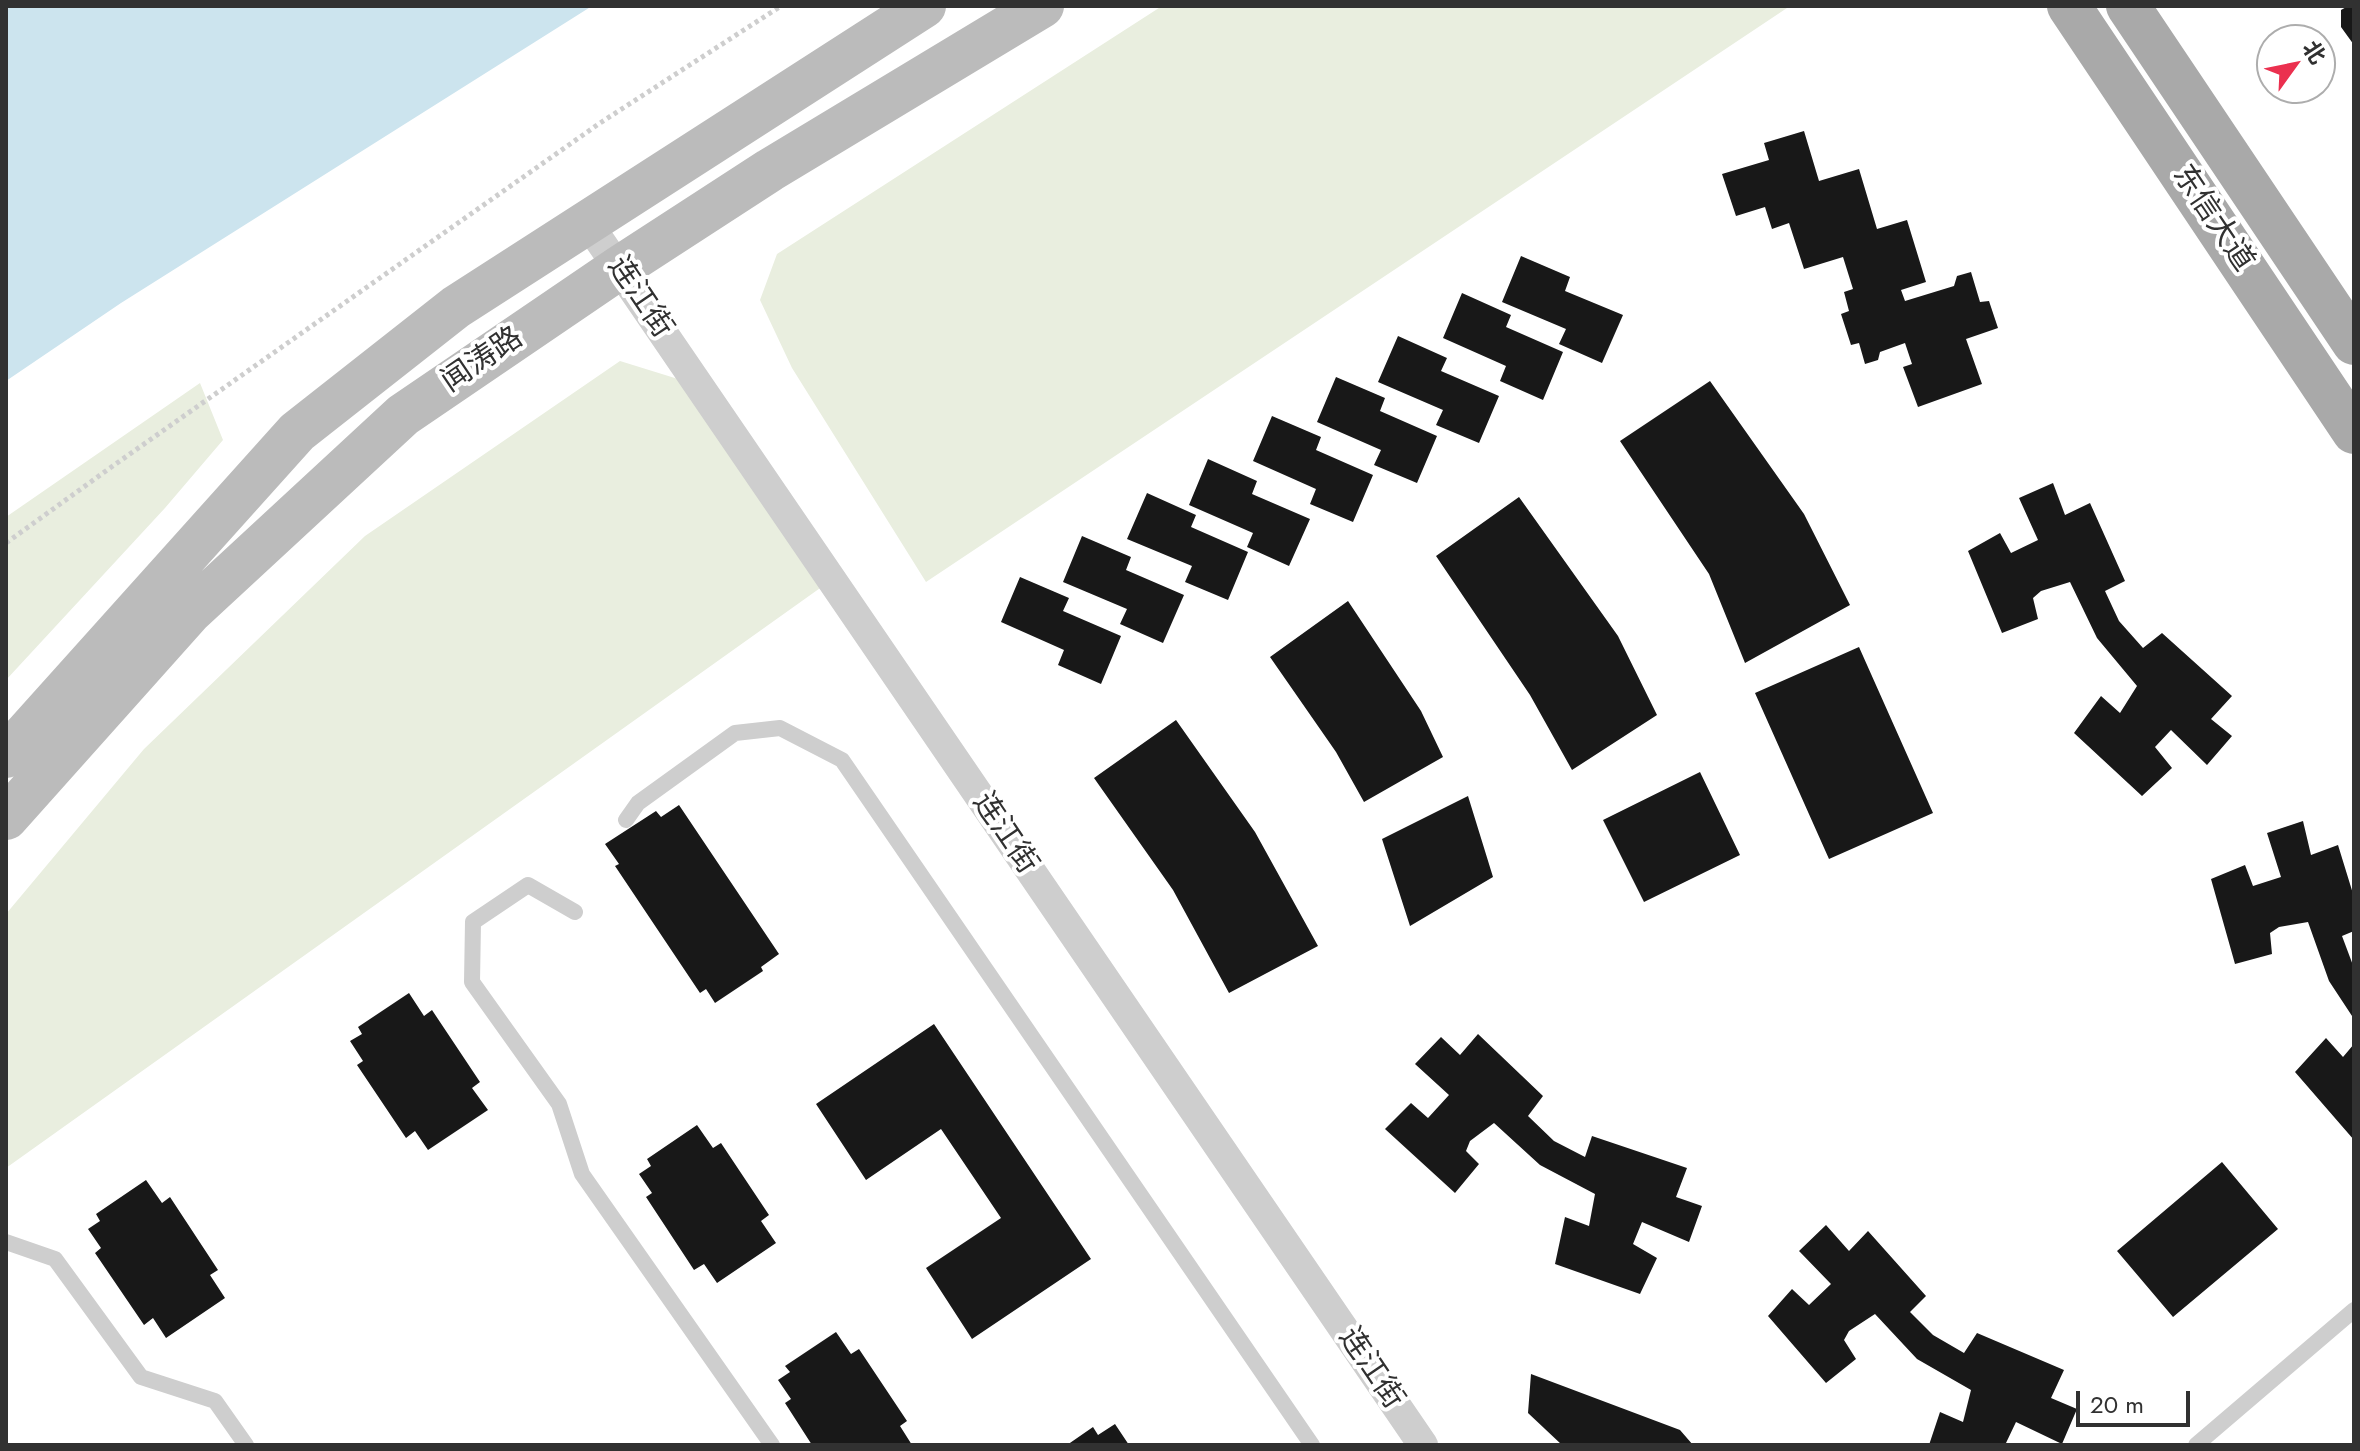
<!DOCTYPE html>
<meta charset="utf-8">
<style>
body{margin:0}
#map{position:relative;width:2360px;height:1451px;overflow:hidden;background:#fff;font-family:Jost,"Noto Sans SC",sans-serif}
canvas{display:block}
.frame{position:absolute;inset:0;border:8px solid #313131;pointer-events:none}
.north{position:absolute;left:2256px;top:24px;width:80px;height:80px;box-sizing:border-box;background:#fff;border:2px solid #adadad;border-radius:50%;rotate:57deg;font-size:22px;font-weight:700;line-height:32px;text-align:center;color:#313131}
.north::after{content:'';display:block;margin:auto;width:28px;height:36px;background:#eb304f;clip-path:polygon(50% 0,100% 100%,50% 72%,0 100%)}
.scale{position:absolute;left:2076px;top:1391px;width:114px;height:36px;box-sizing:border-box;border:4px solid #313131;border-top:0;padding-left:10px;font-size:24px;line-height:28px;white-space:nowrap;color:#313131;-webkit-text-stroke:6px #fff;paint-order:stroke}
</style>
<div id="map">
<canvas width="2360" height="1451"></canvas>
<div class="frame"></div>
<div class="north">北</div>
<div class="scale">20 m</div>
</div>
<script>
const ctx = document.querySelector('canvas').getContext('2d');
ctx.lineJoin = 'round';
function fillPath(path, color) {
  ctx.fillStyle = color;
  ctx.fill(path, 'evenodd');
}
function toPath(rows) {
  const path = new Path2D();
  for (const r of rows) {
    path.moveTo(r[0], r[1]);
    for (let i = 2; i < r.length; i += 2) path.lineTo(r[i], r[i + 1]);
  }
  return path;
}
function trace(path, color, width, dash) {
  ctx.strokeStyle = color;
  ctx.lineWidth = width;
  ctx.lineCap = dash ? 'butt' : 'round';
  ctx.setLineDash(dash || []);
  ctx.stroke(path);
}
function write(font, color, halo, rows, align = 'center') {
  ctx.font = font + ' Jost,"Noto Sans SC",sans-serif';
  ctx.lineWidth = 8;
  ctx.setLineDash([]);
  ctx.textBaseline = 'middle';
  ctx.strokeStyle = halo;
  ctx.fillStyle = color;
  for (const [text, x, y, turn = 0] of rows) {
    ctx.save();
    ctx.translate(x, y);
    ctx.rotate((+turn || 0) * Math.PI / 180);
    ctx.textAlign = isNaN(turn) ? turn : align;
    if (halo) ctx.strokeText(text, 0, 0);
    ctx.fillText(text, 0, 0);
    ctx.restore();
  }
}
fillPath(toPath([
 [1162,6,1790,6,926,582,792,368,760,300,777,254],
 [620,361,678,379,823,586,6,1168,6,914,144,749,365,536],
 [200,383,223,440,165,508,6,680,6,517]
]), '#e9eedf');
fillPath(toPath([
 [6,6,592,6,121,303,6,381]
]), '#cce4ee');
fillPath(toPath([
 [2348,6,2354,6,2354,45,2341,27,2341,10],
 [1804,131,1819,181,1859,169,1877,229,1907,220,1926,282,1901,290,1905,301,1954,286,1957,276,1971,272,1980,302,1989,301,1998,328,1966,339,1982,384,1918,407,1903,367,1912,364,1905,343,1880,352,1878,360,1865,364,1859,343,1851,345,1841,314,1849,311,1844,292,1853,289,1843,257,1804,269,1789,223,1772,229,1765,207,1736,216,1722,174,1769,160,1764,143],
 [1521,256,1570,277,1565,291,1623,315,1602,363,1559,344,1566,329,1502,302],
 [1462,293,1511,315,1506,327,1563,352,1543,400,1500,381,1506,366,1443,338],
 [1398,336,1447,358,1441,371,1499,396,1479,443,1436,425,1443,410,1378,382],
 [1336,377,1385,398,1380,411,1437,436,1417,483,1374,465,1381,450,1317,422],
 [1710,381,1804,514,1850,605,1745,663,1709,574,1620,441],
 [1272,416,1321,437,1316,450,1373,475,1353,522,1310,504,1316,489,1253,461],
 [1208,459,1257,481,1252,494,1310,519,1289,566,1247,547,1253,533,1189,505],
 [2053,483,2065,515,2090,503,2125,581,2105,591,2119,621,2143,648,2162,633,2232,696,2211,719,2232,736,2207,765,2171,730,2155,747,2172,768,2142,796,2074,733,2101,696,2120,713,2137,686,2097,638,2070,582,2041,591,2033,598,2038,619,2002,633,1968,551,2000,533,2011,553,2038,540,2019,498],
 [1147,493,1196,515,1191,527,1248,552,1228,600,1185,582,1192,566,1127,539],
 [1519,497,1618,636,1657,715,1572,770,1530,695,1436,556],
 [1082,536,1131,557,1126,570,1184,595,1163,643,1120,624,1127,609,1063,582],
 [1020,577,1069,598,1063,611,1121,636,1101,684,1058,665,1064,650,1001,622],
 [1348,601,1421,711,1443,757,1364,802,1336,752,1270,657],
 [1859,647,1933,813,1829,859,1755,693],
 [1176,720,1255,832,1318,946,1229,993,1173,890,1094,778],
 [1700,772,1740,855,1644,902,1603,820],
 [1468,796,1493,877,1410,926,1382,839],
 [679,805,779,954,761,967,763,971,715,1003,706,989,700,993,615,866,619,864,605,844,656,811,661,817],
 [2303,821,2311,855,2338,845,2354,897,2354,931,2342,936,2354,968,2354,1019,2329,981,2308,922,2279,927,2270,933,2272,954,2235,964,2211,879,2245,865,2253,886,2281,877,2267,833],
 [409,993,424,1016,432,1010,480,1082,472,1088,488,1110,428,1150,415,1131,406,1138,357,1065,363,1061,350,1041,362,1034,358,1027],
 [934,1024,1091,1259,972,1339,926,1268,1001,1218,941,1129,866,1180,816,1104],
 [1478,1034,1543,1096,1528,1116,1554,1141,1585,1157,1592,1136,1687,1168,1676,1197,1702,1206,1689,1242,1642,1222,1633,1244,1657,1258,1640,1294,1555,1264,1565,1217,1589,1226,1595,1194,1540,1165,1494,1123,1470,1141,1466,1151,1479,1164,1455,1193,1385,1129,1411,1103,1428,1118,1449,1095,1415,1064,1441,1037,1460,1055],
 [2326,1038,2343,1057,2354,1044,2354,1140,2295,1072],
 [697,1125,713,1148,721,1143,769,1215,761,1221,776,1243,717,1283,704,1264,694,1270,646,1197,652,1193,639,1174,651,1166,647,1159],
 [2222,1162,2278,1229,2173,1317,2117,1251],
 [146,1180,162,1203,170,1197,218,1270,210,1275,225,1298,166,1338,153,1318,144,1325,95,1253,101,1248,88,1229,100,1221,96,1214],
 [1826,1225,1849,1251,1868,1231,1926,1296,1910,1312,1933,1335,1964,1353,1977,1333,2064,1370,2051,1398,2077,1409,2062,1444,2016,1422,2006,1443,2009,1445,1929,1445,1940,1412,1963,1422,1971,1390,1917,1359,1875,1314,1849,1331,1844,1340,1856,1359,1826,1383,1768,1316,1792,1289,1809,1305,1831,1284,1799,1251],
 [836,1332,851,1354,859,1349,907,1421,900,1426,912,1445,812,1445,785,1403,791,1399,778,1380,790,1372,785,1366],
 [1531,1374,1680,1430,1693,1445,1562,1445,1528,1413],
 [1115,1424,1129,1445,1067,1445,1093,1427,1098,1435]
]), '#181818');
trace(toPath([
 [6,543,110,468,600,123,781,6]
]), '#cecece', 5, [4, 4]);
trace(toPath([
 [626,820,638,803,735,733,780,728,842,760,1312,1445],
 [575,912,528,885,473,922,472,982,559,1104,582,1174,772,1445],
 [6,1242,55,1259,141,1377,215,1401,246,1445],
 [2196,1445,2354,1310]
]), '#cecece', 16);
trace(toPath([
 [587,222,1423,1445]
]), '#cecece', 30);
trace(toPath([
 [6,756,297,432,456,307,924,6],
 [6,818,190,612,403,415,619,268,770,170,1042,6]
]), '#bbb', 44);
trace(toPath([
 [2069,6,2354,432],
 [2128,6,2354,343]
]), '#a9a9a9', 44);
write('30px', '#313131', '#fff', [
 ["东信大道",2212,219,56],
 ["连江街",639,298,56],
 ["闻涛路",483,361,-34],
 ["连江街",1004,834,56],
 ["连江街",1370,1369,56]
]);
</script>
